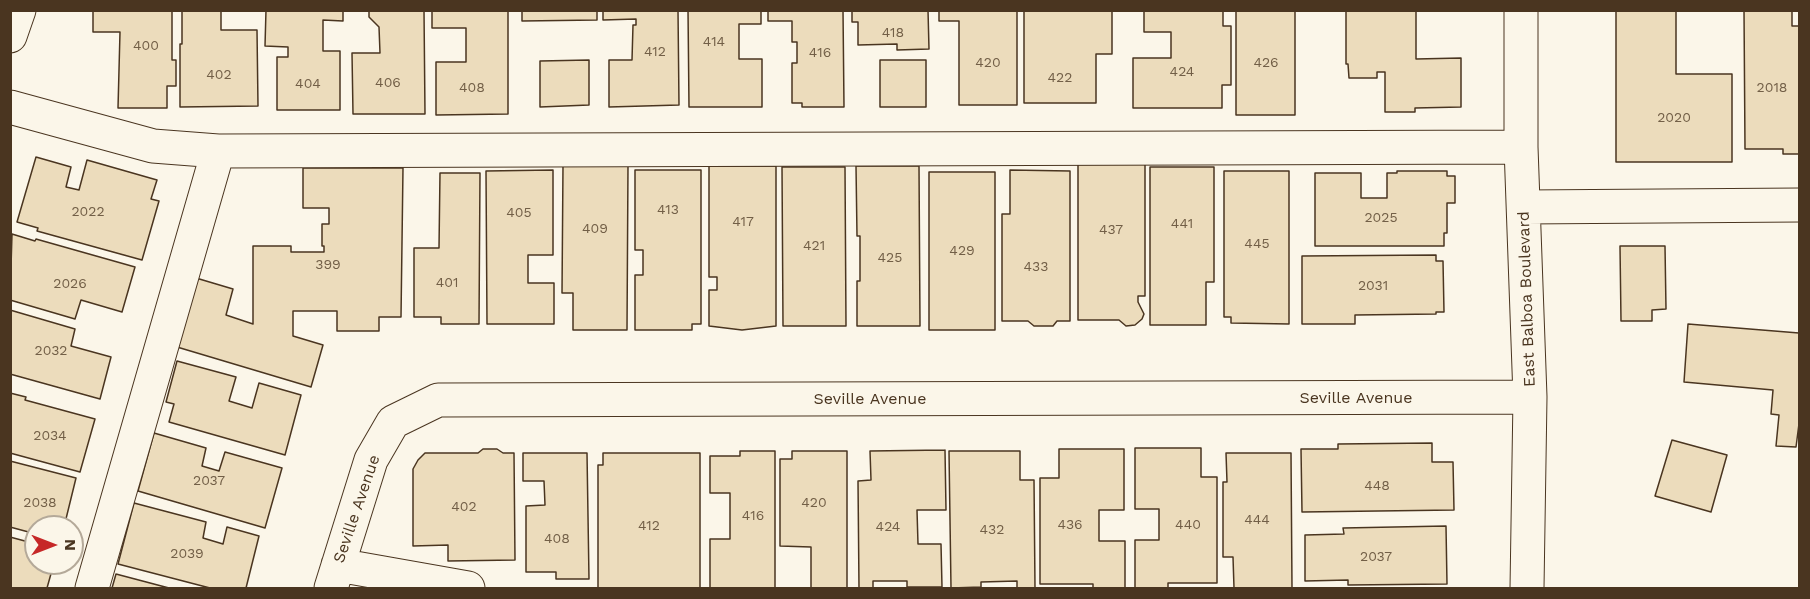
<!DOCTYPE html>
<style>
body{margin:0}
#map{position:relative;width:1810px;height:599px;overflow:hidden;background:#fbf6e9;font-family:"Work Sans",sans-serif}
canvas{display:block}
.frame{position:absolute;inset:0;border:12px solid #4a3520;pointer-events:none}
.north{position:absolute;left:24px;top:515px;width:60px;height:60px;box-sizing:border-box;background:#fbf6e9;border:2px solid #b4a999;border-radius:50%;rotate:90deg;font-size:16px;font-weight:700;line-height:24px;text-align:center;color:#4a3520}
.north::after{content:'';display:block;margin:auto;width:21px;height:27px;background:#c62828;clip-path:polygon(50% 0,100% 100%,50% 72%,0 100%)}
</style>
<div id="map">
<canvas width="1810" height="599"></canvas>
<div class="frame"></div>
<div class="north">N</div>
</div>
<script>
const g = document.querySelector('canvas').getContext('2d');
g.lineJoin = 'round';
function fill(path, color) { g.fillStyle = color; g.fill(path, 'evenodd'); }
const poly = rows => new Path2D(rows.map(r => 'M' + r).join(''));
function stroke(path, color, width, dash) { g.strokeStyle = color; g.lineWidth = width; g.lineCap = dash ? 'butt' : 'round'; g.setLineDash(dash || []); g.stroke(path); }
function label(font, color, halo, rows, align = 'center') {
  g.font = font + ' "Work Sans",sans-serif'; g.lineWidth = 4.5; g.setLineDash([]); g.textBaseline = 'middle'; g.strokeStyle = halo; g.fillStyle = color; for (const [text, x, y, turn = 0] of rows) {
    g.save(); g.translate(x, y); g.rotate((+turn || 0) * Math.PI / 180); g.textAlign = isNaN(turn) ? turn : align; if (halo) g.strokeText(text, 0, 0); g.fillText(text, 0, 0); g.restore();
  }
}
const building = poly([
 [93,10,172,10,172,60,176,60,176,86,167,86,167,108,118,108,120,32,93,32,93,10],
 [182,10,221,10,221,30,257,30,258,106,180,107,180,44,182,44,182,10],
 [266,10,343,10,343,21,323,20,323,51,340,51,340,110,277,110,277,57,288,57,288,47,265,46,266,10],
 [369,10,424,10,425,114,353,114,352,53,380,53,379,27,369,17,369,10],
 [432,10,508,10,508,114,436,115,436,62,466,62,466,28,432,28,432,10],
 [522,10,597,10,597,20,522,21,522,10],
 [603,10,678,10,679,105,609,107,609,60,632,60,633,25,636,25,636,19,603,20,603,10],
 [688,10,761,10,761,24,739,24,739,59,762,59,762,107,689,107,688,10],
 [768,10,843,10,844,107,802,107,802,103,792,103,792,63,797,63,797,42,792,42,792,21,768,21,768,10],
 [852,10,928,10,929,49,897,50,897,44,858,45,858,22,852,22,852,10],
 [939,10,1017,10,1017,105,959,105,959,21,939,21,939,10],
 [1024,10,1112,10,1112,54,1096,54,1096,103,1024,103,1024,10],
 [1144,10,1223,10,1223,26,1231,26,1231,85,1222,85,1222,108,1133,108,1133,58,1171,58,1171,32,1144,32,1144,10],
 [1236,10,1295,10,1295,115,1236,115,1236,10],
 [1346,10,1416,10,1416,59,1461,58,1461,107,1415,108,1415,112,1385,112,1385,72,1377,72,1377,78,1349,78,1348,64,1346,64,1346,10],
 [1616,10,1676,10,1676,74,1732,74,1732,162,1616,162,1616,10],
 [1744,10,1792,10,1792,26,1800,26,1800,154,1783,154,1783,149,1745,149,1744,10],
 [589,60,589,105,540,107,540,61,589,60],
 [880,60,926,60,926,107,880,107,880,60],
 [36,157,71,167,66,187,79,190,87,160,157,180,151,199,159,201,142,260,37,231,38,228,17,222,36,157],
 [1078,164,1145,164,1145,296,1138,296,1138,302,1144,314,1142,319,1135,325,1126,326,1119,320,1078,320,1078,164],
 [563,165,628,165,627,330,573,330,573,293,562,293,563,165],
 [709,166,776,166,776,326,742,330,709,326,709,290,717,290,717,277,709,277,709,166],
 [856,166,919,166,920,326,857,326,857,281,860,281,860,236,857,236,856,166],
 [782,167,845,167,846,326,783,326,782,167],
 [1150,167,1214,167,1214,282,1206,282,1206,325,1150,325,1150,167],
 [303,168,403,168,401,317,379,317,379,331,337,331,337,311,293,311,293,336,323,345,311,387,177,347,196,278,233,289,226,315,253,324,253,246,291,246,291,252,324,252,324,246,322,246,322,224,329,224,329,208,303,208,303,168],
 [553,170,553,255,528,255,528,283,554,283,554,324,487,324,486,171,553,170],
 [635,170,701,170,701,324,692,324,692,330,635,330,635,275,643,275,643,250,635,250,635,170],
 [1010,170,1070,171,1070,321,1057,321,1053,326,1034,326,1028,321,1002,321,1002,214,1010,214,1010,170],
 [1224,171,1289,171,1289,324,1231,323,1231,317,1224,317,1224,171],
 [1397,171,1447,171,1447,176,1455,176,1455,203,1447,203,1447,233,1444,233,1444,246,1315,246,1315,173,1361,173,1361,198,1387,198,1387,173,1397,173,1397,171],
 [929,172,995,172,995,330,929,330,929,172],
 [440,173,480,173,479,324,441,324,441,317,414,317,414,248,439,248,440,173],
 [12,234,35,241,36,239,135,267,122,312,81,300,75,319,10,300,12,234],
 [1620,246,1665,246,1666,309,1652,310,1652,321,1621,321,1620,246],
 [1436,255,1436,261,1443,261,1444,312,1436,312,1436,314,1355,315,1355,324,1302,324,1302,256,1436,255],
 [10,310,75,329,71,346,111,357,100,399,10,374,10,310],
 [1688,324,1799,333,1800,416,1796,447,1776,446,1779,415,1771,414,1773,390,1684,382,1688,324],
 [177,361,236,377,229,401,252,408,259,383,301,395,285,455,169,422,174,404,166,402,177,361],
 [10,393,26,397,25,400,95,419,80,472,10,453,10,393],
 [154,433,206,448,202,466,219,471,225,452,282,468,265,528,138,491,154,433],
 [1672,440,1727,455,1711,512,1655,496,1672,440],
 [1432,443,1432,462,1453,462,1454,510,1302,512,1301,449,1338,449,1338,444,1432,443],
 [1135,448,1201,448,1201,477,1217,477,1217,583,1168,583,1168,588,1135,588,1135,540,1159,540,1159,509,1135,509,1135,448],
 [483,449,497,449,503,453,514,453,515,560,448,561,448,545,413,546,413,469,418,460,425,453,478,453,483,449],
 [1059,449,1124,449,1124,510,1099,510,1099,541,1125,541,1125,588,1093,588,1093,584,1040,584,1040,478,1059,478,1059,449],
 [945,450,946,510,917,510,918,544,941,544,942,587,907,587,907,581,873,581,873,588,859,588,858,481,871,480,870,451,945,450],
 [740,451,775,451,775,588,710,588,710,539,730,539,730,493,710,493,710,456,740,456,740,451],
 [792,451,847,451,847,588,811,588,811,547,780,546,780,459,792,459,792,451],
 [949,451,1020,451,1020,480,1034,480,1035,588,1017,588,1017,581,981,582,981,587,951,588,949,451],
 [523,453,587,453,589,579,556,579,556,572,526,572,526,506,545,505,544,481,523,481,523,453],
 [603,453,700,453,700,588,598,588,598,465,603,465,603,453],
 [1226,453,1291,453,1292,588,1234,588,1233,557,1223,557,1223,482,1227,482,1226,453],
 [10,461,76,478,64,527,36,527,36,534,10,527,10,461],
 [134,503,206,522,203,538,223,544,227,527,259,536,246,588,210,588,118,564,134,503],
 [1446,526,1447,584,1348,585,1348,580,1305,581,1305,535,1344,534,1343,528,1446,526],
 [10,537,36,544,36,563,54,563,47,588,10,588,10,537],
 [116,574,169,588,112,588,116,574]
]);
fill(building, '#ecdcbc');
stroke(building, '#4a3520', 1.5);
const minor = poly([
 [1521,10,1521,147,1530,397,1527,588],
 [10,36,19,10],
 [10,107,153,146,218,151,1521,147],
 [1524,207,1800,205],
 [338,565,468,588],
 [92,588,218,151],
 [331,588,371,460,393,422,438,400,1530,397]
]);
stroke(minor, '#4a3520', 35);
stroke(minor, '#fbf6e9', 33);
label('14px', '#725f47', null, [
 ["418",893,33],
 ["414",714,42],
 ["400",146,46],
 ["412",655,52],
 ["416",820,53],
 ["420",988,63],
 ["426",1266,63],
 ["424",1182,72],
 ["402",219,75],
 ["422",1060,78],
 ["406",388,83],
 ["404",308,84],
 ["408",472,88],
 ["2018",1772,88],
 ["2020",1674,118],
 ["413",668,210],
 ["2022",88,212],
 ["405",519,213],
 ["2025",1381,218],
 ["417",743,222],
 ["441",1182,224],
 ["409",595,229],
 ["437",1111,230],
 ["445",1257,244],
 ["421",814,246],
 ["429",962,251],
 ["425",890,258],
 ["399",328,265],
 ["433",1036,267],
 ["401",447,283],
 ["2026",70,284],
 ["2031",1373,286],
 ["2032",51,351],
 ["2034",50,436],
 ["2037",209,481],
 ["448",1377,486],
 ["2038",40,503],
 ["420",814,503],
 ["402",464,507],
 ["416",753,516],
 ["444",1257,520],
 ["436",1070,525],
 ["440",1188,525],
 ["412",649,526],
 ["424",888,527],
 ["432",992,530],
 ["408",557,539],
 ["2039",187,554],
 ["2037",1376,557]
]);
label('16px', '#4a3520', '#fbf6e9', [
 ["East Balboa Boulevard",1527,299,-92],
 ["Seville Avenue",1356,398],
 ["Seville Avenue",870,399],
 ["Seville Avenue",357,509,-71]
]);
</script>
